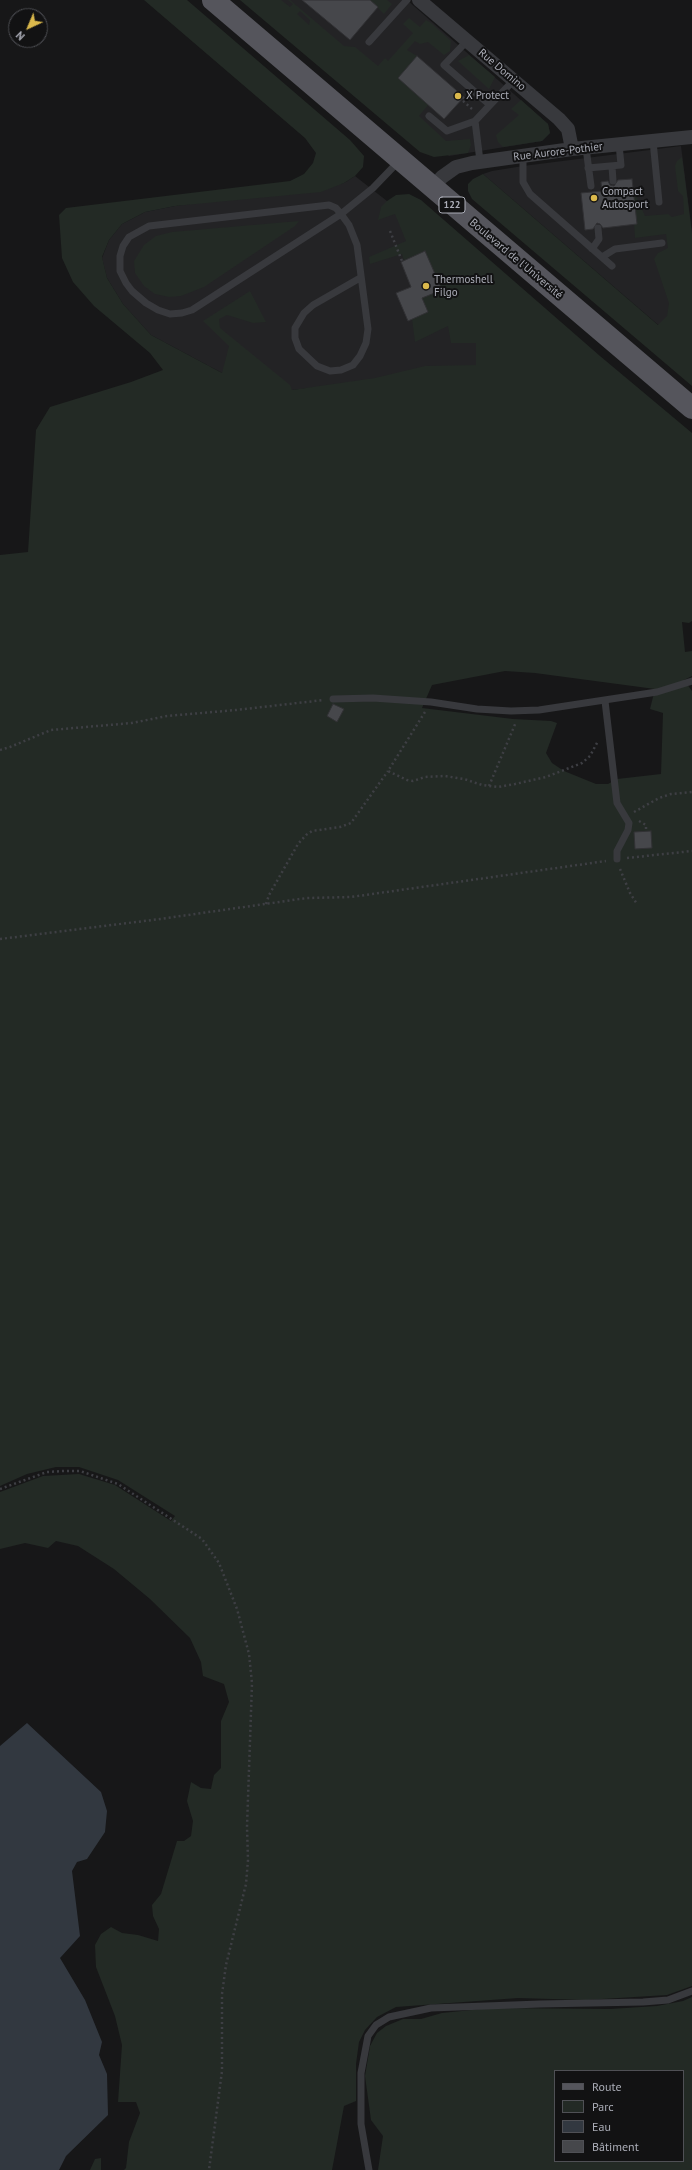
<!DOCTYPE html>
<meta charset="utf-8">
<style>
body{margin:0}
#map{position:relative;width:692px;height:2170px;overflow:hidden;background:#171718;font-family:"PT Sans",sans-serif}
canvas{display:block}
.legend{position:absolute;left:554px;top:2070px;width:130px;height:92px;box-sizing:border-box;background:#121213;border:1px solid #4f5055;margin:0;padding:5px 7px;list-style:none;font-size:12px;color:#abadb7}
.legend li{display:flex;align-items:center;gap:8px;height:20px}
.legend b{width:20px;border:1px solid #4f5055}
.north{position:absolute;left:8px;top:8px;width:40px;height:40px;box-sizing:border-box;background:#121213;border:1px solid #4f5055;border-radius:50%;rotate:224deg;font-size:11px;font-weight:700;line-height:16px;text-align:center;color:#abadb7}
.north::after{content:'';display:block;margin:auto;width:14px;height:18px;background:#dbb94c;clip-path:polygon(50% 0,100% 100%,50% 72%,0 100%)}
</style>
<div id="map">
<canvas width="692" height="2170"></canvas>
<ul class="legend">
<li><b style="height:5px;background:#55555c"></b>Route</li>
<li><b style="height:11px;background:#232a25"></b>Parc</li>
<li><b style="height:11px;background:#323840"></b>Eau</li>
<li><b style="height:11px;background:#46474b"></b>Bâtiment</li>
</ul>
<div class="north">N</div>
</div>
<script>
const g = document.querySelector('canvas').getContext('2d');
g.lineJoin = 'round';
function fill(path, color) { g.fillStyle = color; g.fill(path, 'evenodd'); }
const poly = rows => new Path2D(rows.map(r => 'M' + r).join(''));
function stroke(path, color, width, dash) { g.strokeStyle = color; g.lineWidth = width; g.lineCap = dash ? 'butt' : 'round'; g.setLineDash(dash || []); g.stroke(path); }
function label(font, color, halo, rows, align = 'center') {
  g.font = font + ' "PT Sans",sans-serif'; g.lineWidth = 4; g.setLineDash([]); g.textBaseline = 'middle'; g.strokeStyle = halo; g.fillStyle = color; for (const [text, x, y, turn = 0] of rows) {
    g.save(); g.translate(x, y); g.rotate((+turn || 0) * Math.PI / 180); g.textAlign = isNaN(turn) ? turn : align; if (halo) g.strokeText(text, 0, 0); g.fillText(text, 0, 0); g.restore();
  }
}
fill(poly([
 [264,0,407,0,548,124,550,133,542,141,449,156],
 [681,146,692,232,692,354,483,174,492,171,523,166],
 [355,176,387,201,570,360,292,390,222,373,151,335,123,304,107,278,102,258,109,240,122,224,145,212,175,206,344,183]
]), '#232325');
fill(poly([
 [144,0,187,0,350,140,364,156,363,167,355,176,344,183,321,192,175,206,145,212,122,224,109,240,102,257,107,278,123,304,151,335,222,373,229,346,203,321,250,291,266,322,253,323,227,315,219,319,220,328,290,385,292,390,375,378,425,366,476,365,476,343,451,343,448,326,415,342,412,319,428,312,422,298,442,290,425,251,404,260,402,254,370,264,369,257,406,241,395,214,378,220,381,207,387,201,396,195,409,194,421,200,600,356,692,433,692,621,689,623,682,622,685,652,692,651,692,676,684,680,692,691,692,1986,667,1995,586,2000,518,1998,396,2007,377,2017,365,2030,359,2042,356,2064,356,2101,344,2106,332,2170,124,2170,126,2168,129,2142,140,2113,136,2102,118,2102,122,2045,115,2016,96,1967,95,1945,101,1934,111,1927,122,1933,138,1935,158,1941,159,1929,153,1916,152,1905,161,1894,177,1841,184,1841,191,1836,193,1821,187,1801,191,1782,201,1788,211,1789,214,1775,221,1768,221,1721,229,1702,224,1684,203,1676,201,1662,190,1638,150,1599,114,1569,78,1546,56,1541,48,1548,25,1543,0,1549,0,1492,43,1476,79,1474,115,1485,171,1521,175,1516,118,1480,79,1467,56,1467,27,1474,0,1486,0,555,28,552,36,430,50,407,131,382,163,370,150,353,94,306,73,282,62,258,59,215,66,208,290,181,304,174,313,163,316,153,305,138],
 [505,671,535,673,655,689,650,709,663,713,661,774,617,779,608,784,596,784,564,771,552,763,546,753,557,723,551,721,513,719,422,708,432,685],
 [240,0,281,0,290,7,293,4,288,0,290,0,344,46,355,47,378,66,385,58,388,61,413,33,403,24,409,18,420,27,426,20,431,23,451,41,450,51,444,55,428,42,420,44,415,41,407,50,417,56,398,78,428,105,419,116,446,141,470,139,471,145,468,153,434,157,420,152],
 [300,11,310,20,309,25,297,14],
 [370,0,387,0,392,4,384,14],
 [469,55,495,77,489,89,458,61],
 [521,100,548,124,550,133,542,141,503,147,498,142,496,135,519,115,511,109],
 [682,157,692,234,692,386,472,199,468,191,468,184,473,179,483,174,658,325,667,316,669,303,654,259,658,253,668,248,666,234,635,238,634,224,637,224,633,189,645,216,668,214,672,217,684,214,683,196,678,191,675,166,677,161],
 [299,221,295,226,204,287,181,296,169,297,155,294,144,286,135,273,134,261,144,245,156,236,172,232],
 [692,1997,692,2170,378,2170,383,2136,371,2120,365,2076,370,2046,377,2033,386,2026,403,2019,421,2019,442,2013,491,2008,610,2009,657,2006,683,2001],
 [555,2071,683,2071,683,2161,555,2161],
 [101,2158,101,2170,90,2170,95,2159]
]), '#232a25');
fill(poly([
 [27,1723,101,1792,107,1811,105,1832,87,1859,77,1862,72,1871,80,1936,60,1958,85,2000,102,2042,99,2055,107,2074,108,2115,66,2156,59,2170,0,2170,0,1746]
]), '#323840');
const building = poly([
 [302,0,370,0,378,7,350,40,302,0],
 [417,56,464,97,444,119,398,78,417,56],
 [632,179,637,224,603,228,600,224,597,223,593,229,585,230,581,193,602,191,601,182,608,181,610,185,614,186,618,180,632,179],
 [425,251,442,290,422,298,428,312,408,321,396,293,411,287,401,262,425,251],
 [333,704,344,709,337,722,327,716,333,704],
 [651,831,652,848,635,849,634,832,651,831]
]);
fill(building, '#46474b');
stroke(building, '#313134', 1);
stroke(poly([
 [464,97,462,100,472,109],
 [390,231,402,261],
 [425,712,388,771,407,780,413,781,425,777,445,776,464,779,482,785,498,787,515,784,546,777,582,763,590,756,598,741],
 [0,750,10,747,51,730,132,723,167,716,236,710,324,700],
 [489,786,516,722],
 [634,812,659,798,671,794,692,792],
 [639,821,646,825,646,831],
 [627,858,692,851],
 [620,869,630,893,637,904],
 [266,904,269,895,298,844,306,835,312,831,340,827,351,823,388,771],
 [0,939,160,919,307,898,351,897,606,861],
 [0,1489,47,1472,64,1471,80,1471,118,1484,202,1539,219,1563,237,1609,249,1654,252,1683,247,1827,248,1860,246,1884,226,1965,222,1994,222,2071,209,2170]
]), '#3e3f44', 2.5, [2, 3]);
stroke(poly([
 [467,41,444,65,490,105,514,80],
 [369,42,407,0],
 [429,116,447,131,475,121],
 [653,141,659,202],
 [586,148,591,186],
 [523,156,523,182,530,194,612,266],
 [480,161,475,121,490,105],
 [612,166,613,181],
 [588,168,621,165,619,144],
 [592,249,599,239,598,228],
 [602,257,615,249,662,243],
 [360,278,313,305,304,313,295,328,295,338,299,349,317,366,330,371,341,370,353,365,360,356,366,343,368,329,357,245,349,225,341,214,336,208,329,205,149,226,129,237,123,246,120,256,120,271,126,283,132,291,146,303,158,310,170,314,182,313,192,310,341,214,373,188,399,161],
 [333,699,373,698,431,702,477,709,511,711,539,710,657,692,692,681],
 [605,701,617,803,629,823,628,830,617,851,617,859],
 [369,2170,361,2124,361,2073,368,2036,376,2025,389,2017,431,2008,540,2004,643,2002,668,2000,692,1991]
]), '#38393d', 7);
stroke(poly([
 [419,0,559,119,568,129,572,149],
 [432,188,442,177,456,167,472,163,572,149,692,137]
]), '#38393d', 14);
stroke(poly([
 [213,0,692,408]
]), '#55555c', 22);
for (const [x, y, r, color] of [
 [458,96,4,"#dbb94c"],
 [594,198,4,"#dbb94c"],
 [426,286,4,"#dbb94c"]
]) { const dot = new Path2D(); dot.arc(x, y, r, 0, 2 * Math.PI); g.fillStyle = color; g.fill(dot); stroke(dot, '#121213', 1.5); }
for (const [x, y, w] of [
 [452,205,26]
]) { const box = new Path2D(); box.roundRect(x - w / 2, y - 8, w, 16, 3); g.fillStyle = '#121213'; g.fill(box); stroke(box, '#abadb7', 1); }
label('bold 10px', '#abadb7', null, [
 ["122",452,205]
]);
label('11px', '#abadb7', '#121213', [
 ["Rue Domino",502,70,40],
 ["Rue Aurore-Pothier",558,152,-7],
 ["Boulevard de l'Université",516,259,40]
]);
label('11px', '#abadb7', '#121213', [
 ["X Protect",466,96],
 ["Compact",602,192],
 ["Autosport",602,205],
 ["Thermoshell",434,280],
 ["Filgo",434,293]
], 'left');
</script>
